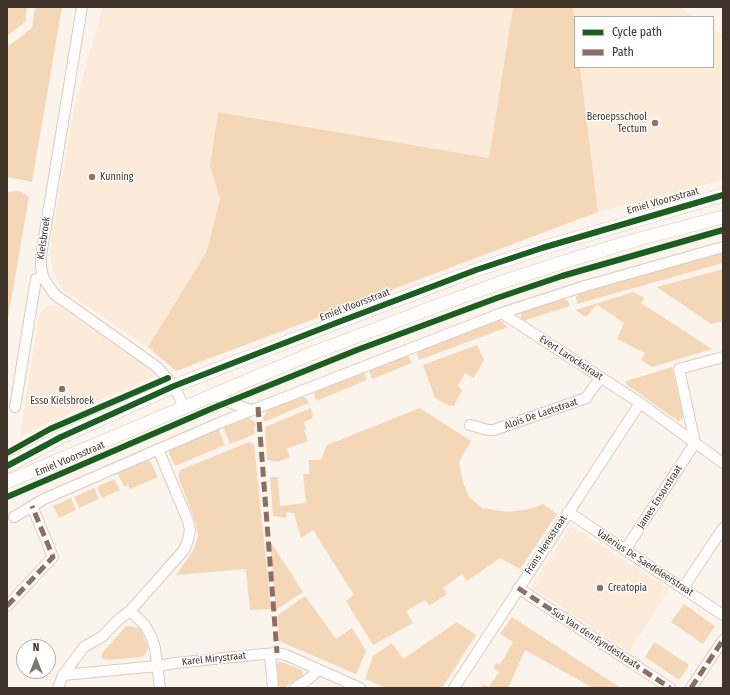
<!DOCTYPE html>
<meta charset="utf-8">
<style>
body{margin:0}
#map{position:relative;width:730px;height:695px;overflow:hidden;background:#faf4ed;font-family:"Fira Sans Condensed",sans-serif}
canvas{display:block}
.frame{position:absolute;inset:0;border:8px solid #3f3429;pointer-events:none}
.legend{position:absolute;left:574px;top:16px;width:140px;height:52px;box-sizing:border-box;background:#fff;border:1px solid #b2aea9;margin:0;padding:5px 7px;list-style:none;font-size:12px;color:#3f3429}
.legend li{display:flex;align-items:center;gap:8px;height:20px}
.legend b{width:20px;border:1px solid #b2aea9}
.north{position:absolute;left:16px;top:639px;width:40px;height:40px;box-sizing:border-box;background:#fff;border:1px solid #b2aea9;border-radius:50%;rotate:0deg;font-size:11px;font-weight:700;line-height:16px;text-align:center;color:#3f3429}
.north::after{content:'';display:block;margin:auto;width:14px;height:18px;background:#80776e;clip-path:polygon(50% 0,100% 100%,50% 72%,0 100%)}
</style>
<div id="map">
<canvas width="730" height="695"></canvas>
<div class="frame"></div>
<ul class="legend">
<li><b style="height:5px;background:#1b5e20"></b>Cycle path</li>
<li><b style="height:5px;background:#8d6e63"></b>Path</li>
</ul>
<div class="north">N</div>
</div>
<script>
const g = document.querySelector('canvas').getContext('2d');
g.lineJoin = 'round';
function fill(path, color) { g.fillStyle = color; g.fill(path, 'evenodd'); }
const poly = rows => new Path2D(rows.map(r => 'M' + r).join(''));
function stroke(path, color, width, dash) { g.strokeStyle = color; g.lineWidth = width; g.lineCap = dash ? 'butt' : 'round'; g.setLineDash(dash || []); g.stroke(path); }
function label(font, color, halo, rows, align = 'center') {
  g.font = font + ' "Fira Sans Condensed",sans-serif'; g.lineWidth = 3; g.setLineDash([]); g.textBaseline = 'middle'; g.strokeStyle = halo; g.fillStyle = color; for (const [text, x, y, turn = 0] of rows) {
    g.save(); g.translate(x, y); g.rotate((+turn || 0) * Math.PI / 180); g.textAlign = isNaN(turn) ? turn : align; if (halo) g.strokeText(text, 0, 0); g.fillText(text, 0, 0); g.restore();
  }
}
fill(poly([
 [103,7,513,7,489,158,218,112,210,166,220,199,207,251,148,347,63,290,52,268,50,249,74,108],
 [573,7,680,7,695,17,575,17,575,27],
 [713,29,723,35,723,180,598,212,580,67,713,67],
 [50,305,58,306,152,370,157,367,163,372,47,423,20,438,38,317,42,310],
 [571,526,669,589,629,652,531,587]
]), '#fcebd9');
fill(poly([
 [7,7,27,7,25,22,7,36],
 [35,7,62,7,32,182,7,177,7,47,32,28],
 [513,7,573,7,575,27,575,67,580,67,598,212,176,371,148,347,207,251,220,199,210,166,218,112,489,158],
 [20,191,29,197,7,324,7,192],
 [723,251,723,263,577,304,576,297,580,293],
 [723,269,723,321,711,324,657,287],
 [634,292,644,298,641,303,712,349,652,367,641,360,645,353,617,339,624,323,597,305,586,317,575,310],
 [559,299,564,299,568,301,570,306,523,321,521,318,521,314,525,310],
 [496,320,500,320,508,327,419,360,417,354,419,350],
 [477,345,484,360,474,378,465,373,458,386,462,390,454,406,447,405,435,398,423,365],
 [405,354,408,355,412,363,372,379,368,368],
 [672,367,683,417,680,421,678,421,626,384,626,381],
 [363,370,367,380,316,401,314,394,318,388],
 [302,396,306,398,309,403,264,422,263,418,268,409],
 [311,408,313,414,312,418,304,422,306,429,304,430,308,441,286,449,290,457,278,462,267,460,265,427],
 [420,408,471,441,459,462,463,482,469,497,482,508,508,512,530,509,543,504,557,514,520,569,500,558,467,581,462,574,443,588,447,594,429,606,425,600,406,611,413,623,373,645,346,601,354,595,313,530,301,538,294,513,287,512,286,518,273,516,270,477,278,477,280,506,306,503,303,474,309,474,309,460,321,460,327,445],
 [244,418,249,418,255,422,256,426,254,426,255,434,230,444,223,426],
 [218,428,225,445,175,466,169,453,171,449],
 [249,442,254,444,271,609,250,610,246,569,176,575,193,551,198,536,196,524,178,477,180,470],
 [144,461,149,461,151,463,158,477,130,489,128,485,124,487,117,472],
 [114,479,120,490,102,498,97,487],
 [94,488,99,499,79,508,74,497],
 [71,498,76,510,59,518,53,506],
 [270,541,303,592,276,610],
 [305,596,336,639,352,628,366,651,356,674,279,641,277,616],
 [684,604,715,626,703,644,671,622],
 [512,617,621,688,593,688,525,650,508,688,481,688,483,684,489,687,499,672,493,668,497,663,500,665,513,642,500,634],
 [457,622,476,635,442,688,386,688,365,679,373,656,392,643,403,659],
 [126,626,130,626,140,628,148,647,147,652,142,657,109,660,103,659,101,656,103,652],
 [654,642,689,665,679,680,645,657],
 [279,661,302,670,303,673,303,676,285,687,280,687,278,684,277,665]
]), '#f4d7b7');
const minor = poly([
 [82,7,41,256,41,267,43,277,54,294,157,367,174,386,184,407],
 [502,313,640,403,723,463],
 [214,395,229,402,251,410],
 [15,407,36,279,43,277],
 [470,425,488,430,494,430,586,398,601,377],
 [568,512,723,615],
 [14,517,44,499,219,423,502,313,585,286,723,247],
 [625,550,695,443,679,369,723,357],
 [518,588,670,688],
 [683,588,723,528],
 [7,606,53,557,32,506],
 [130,611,144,624,151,636,155,648,160,688],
 [270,654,273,688],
 [63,675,158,666,175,663,253,655,277,653,286,655,360,688],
 [58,688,63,675,84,647,103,636,117,621,130,611,184,550,188,540,190,530,188,521,158,449],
 [295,688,307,680,319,670],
 [454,688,640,403],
 [691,688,723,640]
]);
const tertiary = poly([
 [7,466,61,437,174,386,336,323,476,270,542,248,723,195],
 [7,482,313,353,434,307,502,282,570,260,639,239,723,217]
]);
stroke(minor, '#d5cdc5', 12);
stroke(tertiary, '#d5cdc5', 14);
stroke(minor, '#fefdfc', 10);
stroke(tertiary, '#fefdfc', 13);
stroke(poly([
 [258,407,277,653],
 [518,588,670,688],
 [7,606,53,557,32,506],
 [691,688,723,640]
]), '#8d6e63', 5, [10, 5]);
stroke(poly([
 [7,453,50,429,168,378],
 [7,466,61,437,174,386,336,323,476,270,542,248,723,195],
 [7,497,213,408,357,350,497,298,562,276,723,230]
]), '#1b5e20', 6);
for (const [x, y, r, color] of [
 [655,123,4,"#80776e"],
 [92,177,4,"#80776e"],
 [62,389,4,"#80776e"],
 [600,588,4,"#80776e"]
]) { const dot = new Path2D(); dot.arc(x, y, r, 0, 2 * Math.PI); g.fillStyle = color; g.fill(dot); stroke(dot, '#fff', 1.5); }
label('10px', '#3f3429', '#fff', [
 ["Beroepsschool",647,117,"right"],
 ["Tectum",647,129,"right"],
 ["Kunning",100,177],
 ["Esso Kielsbroek",62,401,"center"],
 ["Creatopia",608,588]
], 'left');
label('10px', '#3f3429', '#fff', [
 ["Emiel Vloorsstraat",663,201,-16],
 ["Kielsbroek",44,238,-82],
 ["Emiel Vloorsstraat",355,305,-21],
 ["Evert Larockstraat",571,358,33],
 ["Aloïs De Laetstraat",541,414,-19],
 ["Emiel Vloorsstraat",70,459,-23],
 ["James Ensorstraat",660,497,-57],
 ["Frans Hensstraat",546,545,-57],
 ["Valerius De Saedeleerstraat",645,563,33],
 ["Sus Van den Eyndestraat",594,638,33],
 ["Karel Mirystraat",214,659,-6]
]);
</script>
